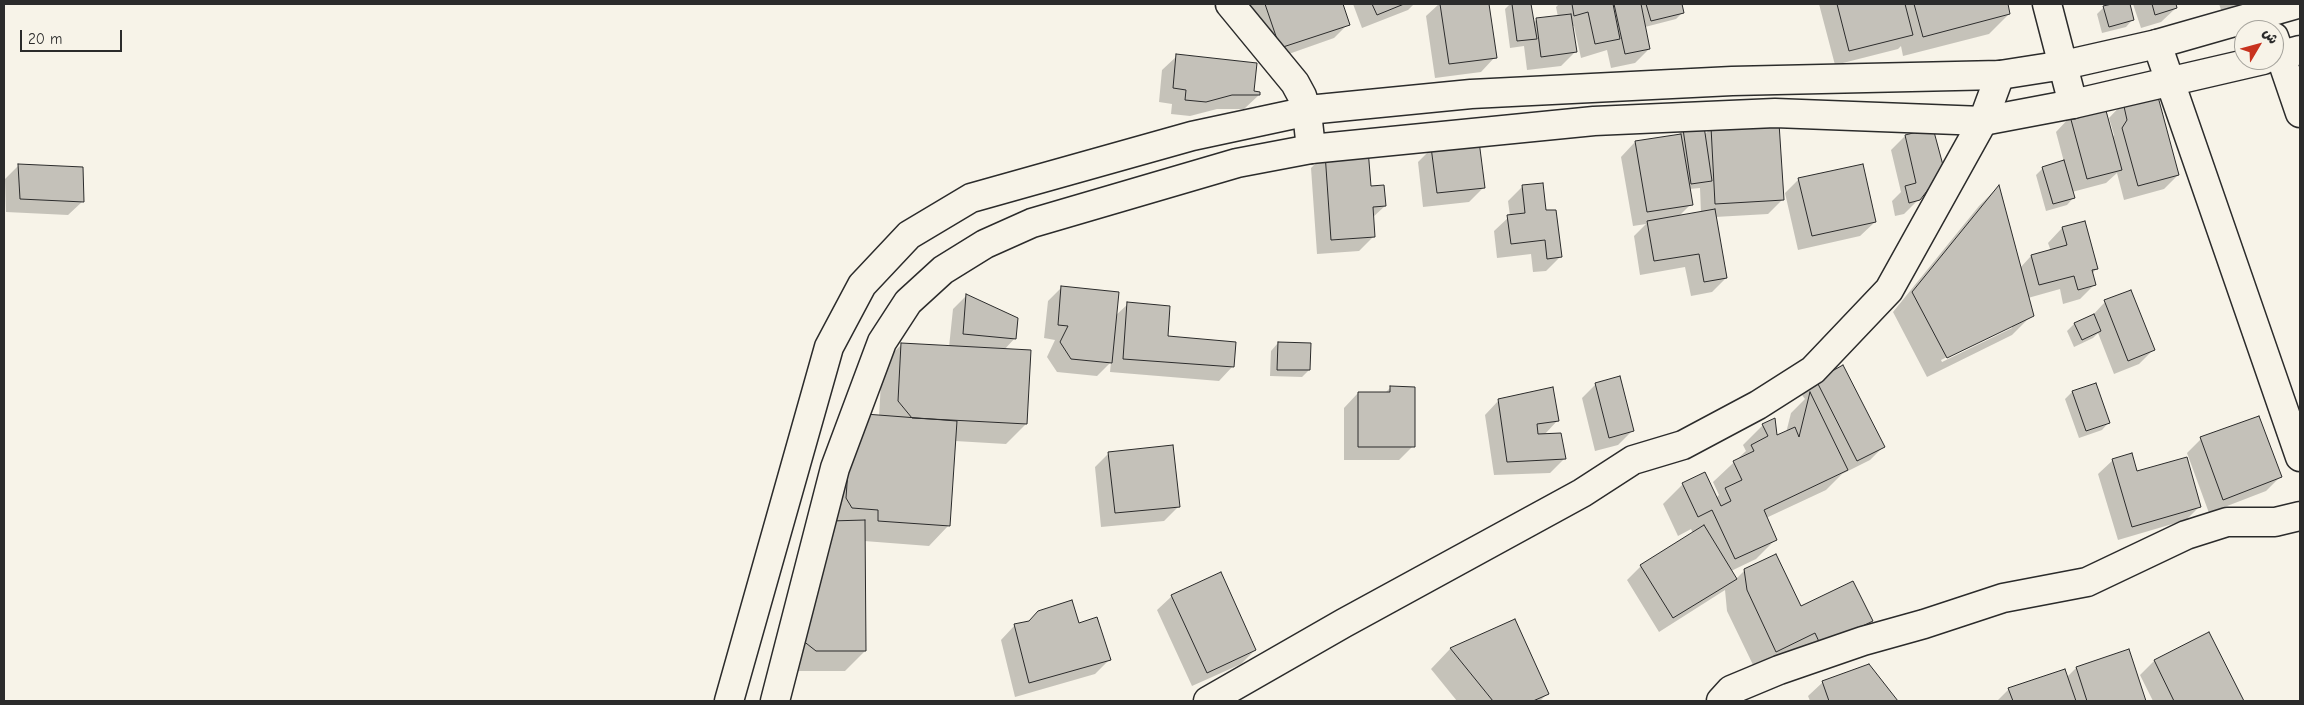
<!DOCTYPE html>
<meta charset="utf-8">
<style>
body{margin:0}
#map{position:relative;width:2304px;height:705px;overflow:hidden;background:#f7f3e8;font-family:"Comic Neue","Playpen Sans Arabic",sans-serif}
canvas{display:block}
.frame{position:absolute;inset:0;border:5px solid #2b2b2b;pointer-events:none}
.north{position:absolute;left:2234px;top:20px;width:50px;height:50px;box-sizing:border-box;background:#f7f3e8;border:1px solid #a5a39c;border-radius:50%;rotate:53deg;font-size:14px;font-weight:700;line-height:20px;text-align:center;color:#2b2b2b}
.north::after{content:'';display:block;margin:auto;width:18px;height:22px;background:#c8321e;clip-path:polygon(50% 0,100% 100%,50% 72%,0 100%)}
.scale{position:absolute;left:20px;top:30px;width:102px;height:22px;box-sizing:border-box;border:2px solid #2b2b2b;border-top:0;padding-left:6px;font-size:15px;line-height:18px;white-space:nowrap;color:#2b2b2b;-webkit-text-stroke:4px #f7f3e8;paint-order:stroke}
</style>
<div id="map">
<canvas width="2304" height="705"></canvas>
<div class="frame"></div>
<div class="north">ش</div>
<div class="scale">20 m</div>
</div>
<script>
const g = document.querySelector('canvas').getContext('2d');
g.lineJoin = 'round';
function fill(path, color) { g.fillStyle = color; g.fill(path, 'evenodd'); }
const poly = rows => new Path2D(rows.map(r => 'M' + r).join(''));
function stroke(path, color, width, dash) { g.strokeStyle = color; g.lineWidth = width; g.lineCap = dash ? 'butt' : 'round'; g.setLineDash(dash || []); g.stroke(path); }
fill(poly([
 [1246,4,1341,4,1348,24,1334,38,1266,62],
 [1353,4,1414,4,1408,10,1362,28],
 [1439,4,1487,4,1495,57,1481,72,1435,78,1426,16],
 [1510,4,1530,4,1533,23,1536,20,1558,17,1556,7,1559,4,1681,4,1683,12,1676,19,1645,27,1649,49,1635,63,1611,68,1607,50,1581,58,1574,26,1572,26,1575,52,1561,66,1527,70,1524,46,1510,48,1505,9],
 [1819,4,2006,4,2009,14,1989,34,1903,56,1901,46,1898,49,1835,65],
 [2117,4,2129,4,2133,19,2126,27,2102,33,2097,14,2104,7],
 [2133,4,2174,4,2176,8,2161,22,2141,28],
 [2219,4,2270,4,2224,18],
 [1177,56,1253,92,1259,95,1244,109,1217,109,1190,116,1171,114,1172,104,1159,102,1162,70],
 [2123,103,2178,175,2164,189,2124,200,2117,173,2106,183,2072,192,2074,197,2067,205,2046,211,2036,175,2043,168,2064,162,2056,132,2070,117,2112,138,2114,135,2109,118],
 [1711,128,1782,200,1768,214,1715,217,1726,278,1712,292,1691,296,1685,267,1640,275,1634,236,1646,224,1633,226,1621,157,1635,142,1678,135,1683,130,1704,135],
 [1700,188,1701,213,1679,216,1691,204,1689,189],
 [1933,130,1919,199,1904,214,1895,216,1892,201,1901,192,1891,150,1905,136],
 [1432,148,1484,187,1469,202,1423,207,1418,162],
 [1325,154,1370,187,1385,206,1372,218,1373,237,1359,251,1317,254,1311,168],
 [19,165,83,201,68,215,6,212,5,179],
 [1799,179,1875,222,1860,236,1798,250,1785,193],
 [1522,187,1545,212,1560,257,1546,271,1533,272,1531,254,1497,258,1494,231,1510,216,1508,201],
 [1998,187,2020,268,2031,256,2051,251,2048,243,2062,228,2084,222,2097,268,2092,274,2094,285,2080,299,2063,304,2060,289,2028,298,2032,315,2012,335,1927,377,1893,312,1979,206],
 [2012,325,2012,328,1942,362,1941,360],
 [1062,287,1115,316,1128,304,1166,338,1233,366,1219,381,1110,372,1111,362,1097,376,1057,372,1047,357,1055,340,1044,338,1048,301],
 [967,295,1015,338,1004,350,1026,424,1006,444,955,441,948,526,929,546,864,541,865,651,845,671,796,671,833,434,879,417,882,364,902,344,949,347,953,309],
 [2105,302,2153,350,2139,364,2114,374,2098,333,2093,338,2074,347,2067,331,2074,324,2091,317],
 [1278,343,1309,370,1302,377,1270,376,1271,351],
 [1816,381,1884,446,1870,460,1842,474,1826,490,1766,518,1776,539,1756,559,1731,571,1736,579,1745,570,1800,608,1871,621,1851,641,1756,671,1727,611,1725,590,1659,632,1627,580,1641,566,1693,533,1691,529,1678,536,1663,504,1683,484,1716,498,1719,495,1713,482,1746,451,1743,445,1763,425,1776,437,1786,433,1791,413,1805,399,1802,395],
 [1596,384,1632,431,1618,445,1595,451,1582,398],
 [1390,388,1413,446,1399,460,1344,460,1344,408,1358,393,1385,393],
 [2072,392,2109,422,2102,430,2079,438,2065,399],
 [1499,400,1558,420,1544,435,1564,459,1550,473,1494,475,1485,415],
 [2201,439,2280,477,2266,491,2209,513,2187,453],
 [1109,453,1178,507,1164,521,1101,527,1095,467],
 [2113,460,2200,506,2186,520,2118,540,2098,474],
 [1172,596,1255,650,1241,664,1192,686,1157,610],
 [1514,620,1548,693,1540,701,1457,701,1431,669,1450,649],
 [1015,625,1078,625,1109,660,1095,674,1015,697,1001,640],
 [2209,634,2242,701,2153,701,2140,675,2154,661],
 [2128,650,2145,701,1997,701,2009,689,2066,678,2076,668],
 [1868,665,1897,701,1810,701,1808,696,1823,682]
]), '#0003');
const building = poly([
 [1265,4,1343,4,1350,25,1280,48,1265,4],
 [1372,4,1404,4,1377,15,1372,4],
 [1440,4,1489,4,1497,58,1449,64,1440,4],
 [1512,4,1531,4,1537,39,1517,41,1512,4],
 [1572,4,1613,4,1620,39,1595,44,1588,12,1574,16,1572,4],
 [1614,4,1641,4,1650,49,1625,54,1614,4],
 [1646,4,1682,4,1684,13,1651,21,1646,4],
 [1837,4,1905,4,1913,35,1849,51,1837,4],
 [1914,4,2008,4,2010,14,1923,37,1914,4],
 [2112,4,2130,4,2134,20,2109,27,2103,6,2112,4],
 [2152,4,2176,4,2177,8,2155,15,2152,4],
 [1571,14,1577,52,1541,57,1536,18,1571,14],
 [1176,54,1257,63,1254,91,1260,92,1260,95,1232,95,1206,102,1185,100,1186,90,1173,88,1176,54],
 [2157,93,2179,175,2138,186,2122,128,2127,120,2123,102,2157,93],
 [2105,107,2122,170,2087,179,2070,116,2105,107],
 [1779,123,1784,200,1715,204,1711,127,1779,123],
 [1704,126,1712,181,1691,184,1683,129,1704,126],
 [1933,128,1944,169,1920,200,1909,203,1905,186,1916,183,1905,135,1933,128],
 [1681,134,1693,205,1647,212,1635,141,1681,134],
 [1479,141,1485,188,1437,193,1431,147,1479,141],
 [1368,149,1371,186,1384,185,1386,206,1373,207,1375,237,1331,240,1325,153,1368,149],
 [2064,160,2075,198,2053,204,2042,167,2064,160],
 [18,164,83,167,84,202,20,199,18,164],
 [1863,164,1876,222,1812,236,1798,178,1863,164],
 [1543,183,1546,210,1556,210,1562,257,1547,259,1545,240,1511,244,1507,215,1525,213,1522,185,1543,183],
 [1999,185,2034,316,1947,358,1912,292,1999,185],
 [1715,209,1727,278,1704,282,1699,254,1654,261,1647,221,1715,209],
 [2085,221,2098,269,2092,270,2096,285,2078,290,2074,276,2039,285,2031,255,2067,245,2062,227,2085,221],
 [1061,286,1119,292,1112,363,1071,359,1060,342,1068,326,1058,325,1061,286],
 [2131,290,2155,350,2128,361,2104,300,2131,290],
 [966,294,1018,318,1016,339,963,334,966,294],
 [1127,302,1170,306,1168,336,1236,342,1234,367,1123,359,1127,302],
 [2094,314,2101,331,2082,340,2074,323,2094,314],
 [1278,342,1311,343,1310,370,1277,370,1278,342],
 [901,343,1031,350,1027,424,912,418,898,401,901,343],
 [1843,365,1885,447,1857,461,1816,380,1843,365],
 [1620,376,1634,431,1609,438,1595,383,1620,376],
 [2096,383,2110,423,2086,431,2072,391,2096,383],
 [1390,386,1415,387,1415,447,1358,447,1358,392,1390,392,1390,386],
 [1553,387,1559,421,1537,424,1538,434,1561,433,1566,459,1507,462,1498,399,1553,387],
 [1810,392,1848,470,1764,510,1777,540,1735,559,1712,510,1698,517,1682,483,1705,472,1721,506,1731,501,1725,488,1742,480,1733,461,1754,451,1751,445,1768,436,1762,424,1775,418,1777,435,1795,427,1799,437,1810,392],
 [852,413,957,421,950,526,878,521,878,510,852,508,846,498,852,413],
 [2259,416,2282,477,2223,500,2200,437,2259,416],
 [1173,445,1180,507,1115,513,1108,452,1173,445],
 [2132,453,2137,471,2187,457,2201,507,2132,527,2112,459,2132,453],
 [865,520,866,651,816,651,797,636,830,521,865,520],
 [1704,525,1737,579,1673,618,1640,565,1704,525],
 [1776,554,1801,606,1853,581,1873,621,1821,646,1815,633,1776,652,1747,590,1744,569,1776,554],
 [1221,572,1256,650,1207,673,1171,595,1221,572],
 [1072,600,1079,623,1097,617,1111,660,1029,683,1014,624,1029,621,1038,611,1072,600],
 [1515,619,1549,694,1533,701,1493,701,1450,648,1515,619],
 [2209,632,2244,701,2174,701,2154,660,2209,632],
 [2129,649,2146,701,2087,701,2076,667,2129,649],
 [1869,664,1898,701,1829,701,1822,681,1869,664],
 [2065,669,2076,701,2013,701,2008,688,2065,669]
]);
fill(building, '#c4c1b9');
stroke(building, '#2b2b2b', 1);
const street = poly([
 [1230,4,1295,83,1302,96,1307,112,1311,149],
 [2047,4,2073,104],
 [2274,37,2300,113],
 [2157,44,2300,457],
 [1208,701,1344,623,1582,493,1633,460,1683,445,1758,405,1813,370,1889,290,1983,121,2000,75],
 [1721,701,1731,690,1779,670,1863,641,1924,624,2003,598,2087,582,2186,535,2227,522,2275,522,2300,516]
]);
const secondary = poly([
 [2274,57,2300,50],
 [729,701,829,347,862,285,909,235,971,198,1192,136,1318,109,1471,94,1732,81,2000,75,2064,65,2157,44,2297,4],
 [775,701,835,468,882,342,908,302,943,270,985,244,1032,223,1237,163,1311,149,1594,121,1775,113,1983,121,2073,104,2263,60]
]);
stroke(street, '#2b2b2b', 31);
stroke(secondary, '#2b2b2b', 31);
stroke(street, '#f7f3e8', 28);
stroke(secondary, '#f7f3e8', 28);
</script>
